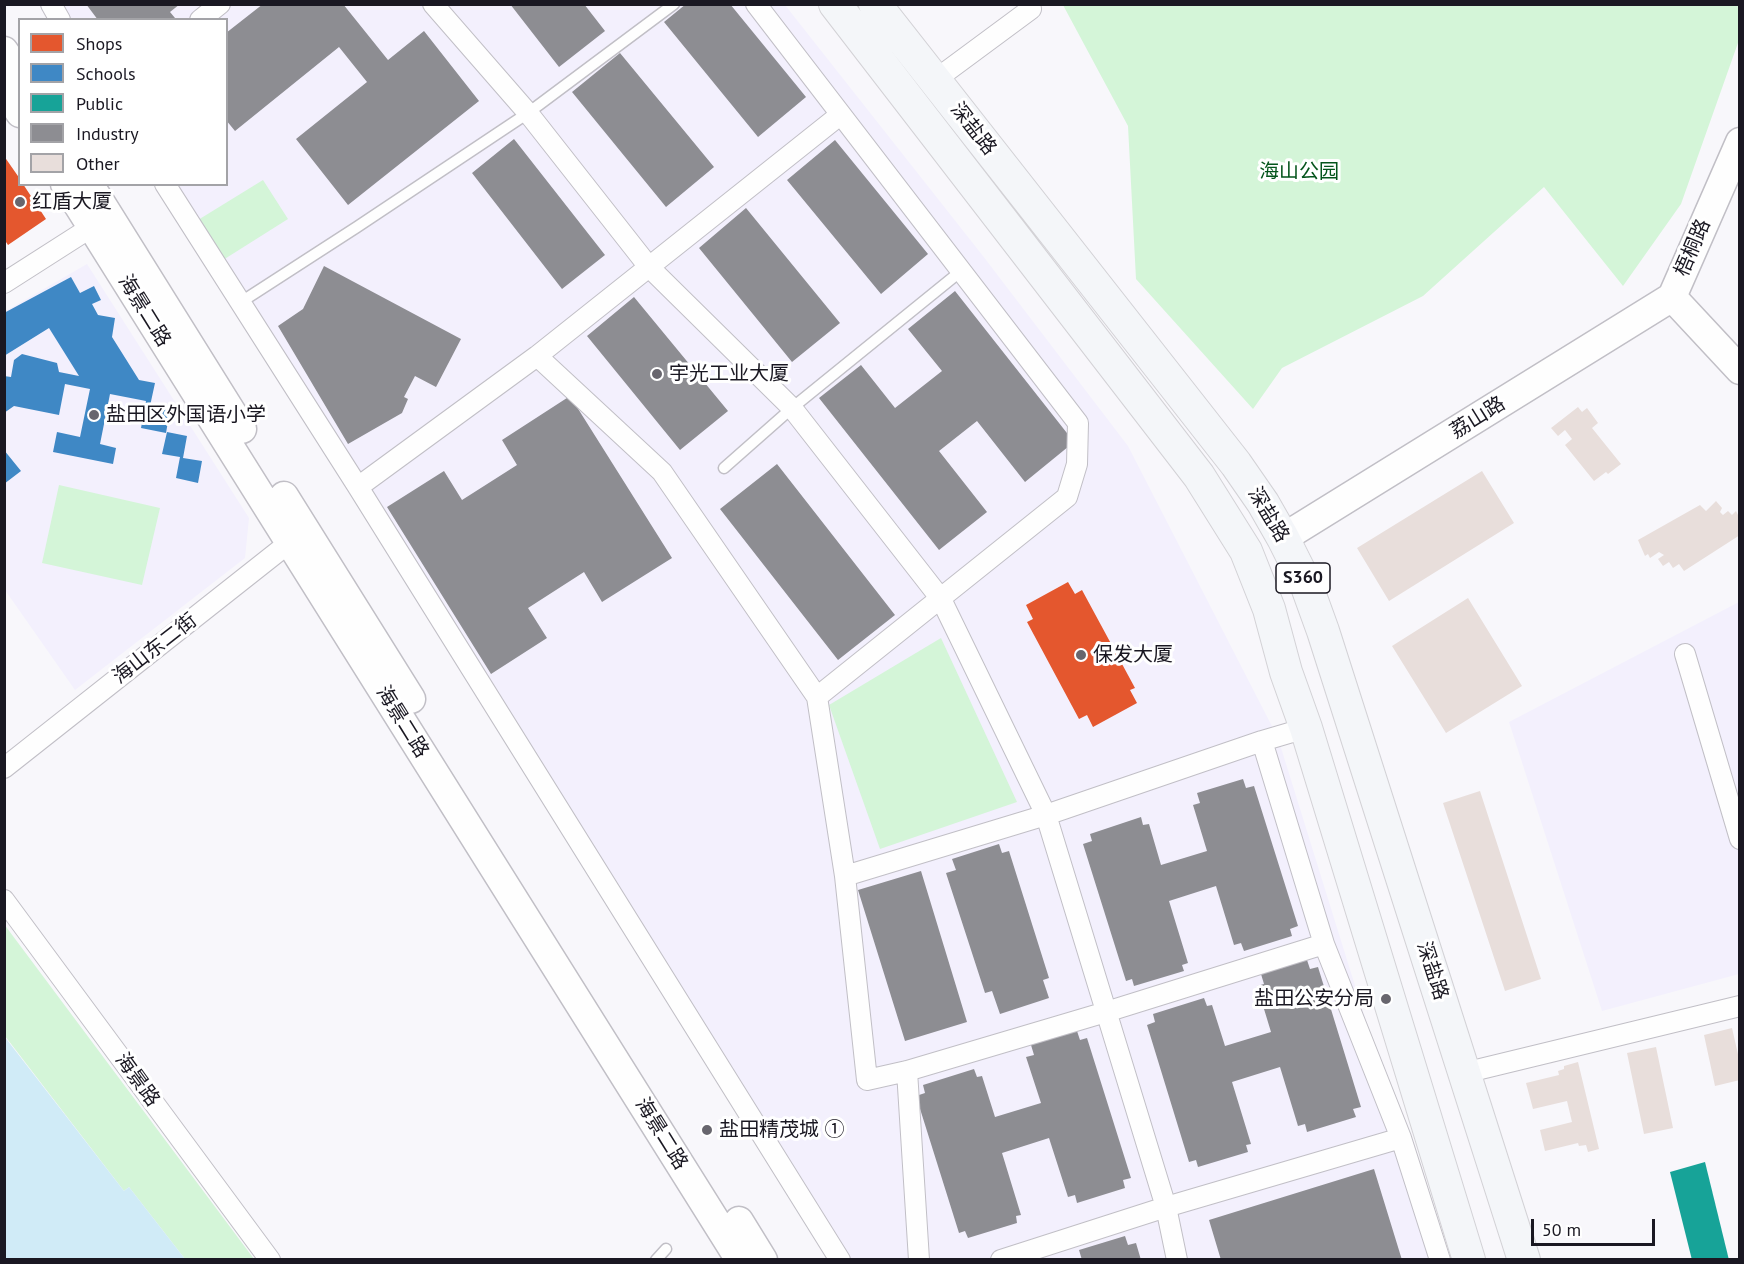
<!DOCTYPE html>
<meta charset="utf-8">
<style>
body{margin:0}
#map{position:relative;width:1744px;height:1264px;overflow:hidden;background:#f8f7fb;font-family:"PT Sans",sans-serif}
canvas{display:block}
.frame{position:absolute;inset:0;border:6px solid #1a1822;pointer-events:none}
.legend{position:absolute;left:18px;top:18px;width:210px;height:168px;box-sizing:border-box;background:#fff;border:2px solid #a3a3a7;margin:0;padding:8px 10px;list-style:none;font-size:18px;color:#1a1822}
.legend li{display:flex;align-items:center;gap:12px;height:30px}
.legend b{width:30px;border:2px solid #a3a3a7}
.scale{position:absolute;left:1531px;top:1219px;width:124px;height:27px;box-sizing:border-box;border:3px solid #1a1822;border-top:0;padding-left:8px;font-size:18px;line-height:21px;white-space:nowrap;color:#1a1822;-webkit-text-stroke:4px #fff;paint-order:stroke}
</style>
<div id="map">
<canvas width="1744" height="1264"></canvas>
<div class="frame"></div>
<ul class="legend">
<li><b style="height:16px;background:#e4572e"></b>Shops</li>
<li><b style="height:16px;background:#3f88c5"></b>Schools</li>
<li><b style="height:16px;background:#17a398"></b>Public</li>
<li><b style="height:16px;background:#8d8d92"></b>Industry</li>
<li><b style="height:16px;background:#e8dedb"></b>Other</li>
</ul>
<div class="scale">50 m</div>
</div>
<script>
const g = document.querySelector('canvas').getContext('2d');
g.lineJoin = 'round';
function fill(path, color) { g.fillStyle = color; g.fill(path, 'evenodd'); }
const poly = rows => new Path2D(rows.map(r => 'M' + r).join(''));
function stroke(path, color, width, dash) { g.strokeStyle = color; g.lineWidth = width; g.lineCap = dash ? 'butt' : 'round'; g.setLineDash(dash || []); g.stroke(path); }
function label(font, color, halo, rows, align = 'center') {
  g.font = font + ' "PT Sans","Noto Sans SC",sans-serif'; g.lineWidth = 6; g.setLineDash([]); g.textBaseline = 'middle'; g.strokeStyle = halo; g.fillStyle = color; for (const [text, x, y, turn = 0] of rows) {
    g.save(); g.translate(x, y); g.rotate((+turn || 0) * Math.PI / 180); g.textAlign = isNaN(turn) ? turn : align; if (halo) g.strokeText(text, 0, 0); g.fillText(text, 0, 0); g.restore();
  }
}
fill(poly([
 [51,5,785,5,983,256,1128,446,1278,738,1440,1259,840,1259,165,185,226,184,226,20,60,19],
 [87,264,249,518,245,558,75,690,5,590,4,312],
 [1739,602,1739,974,1602,1011,1509,722]
]), '#f3f0fd');
fill(poly([
 [1063,5,1739,5,1739,40,1681,204,1623,286,1544,187,1423,296,1282,368,1253,409,1136,279,1128,126],
 [263,180,288,219,223,260,198,220],
 [59,485,160,508,142,585,42,563],
 [941,638,1017,802,880,849,829,705],
 [4,924,254,1259,185,1259,129,1187,124,1191,5,1036]
]), '#d4f5d8');
fill(poly([
 [4,1036,124,1191,129,1187,185,1259,5,1259]
]), '#d0ebf7');
fill(poly([
 [4,156,20,179,20,184,23,184,46,219,8,245,4,239],
 [1068,582,1075,594,1082,590,1135,688,1130,690,1137,703,1093,727,1087,715,1079,719,1027,622,1033,619,1026,605]
]), '#e4572e');
fill(poly([
 [71,277,80,293,94,286,101,300,92,304,98,315,115,318,112,337,139,380,155,383,150,406,170,410,166,433,141,428,146,401,110,394,100,444,116,448,113,464,53,452,57,432,80,437,90,389,65,384,59,415,14,406,4,413,4,376,11,377,14,360,22,354,57,363,59,372,79,376,49,328,4,356,4,313],
 [167,432,187,436,183,458,202,461,198,483,176,478,180,457,162,454],
 [4,450,21,471,4,484]
]), '#3f88c5');
fill(poly([
 [1705,1162,1729,1260,1692,1260,1670,1172]
]), '#17a398');
fill(poly([
 [86,4,180,4,170,12,175,18,174,20,98,20],
 [263,4,343,4,388,60,424,31,479,101,348,205,296,139,367,82,339,47,235,131,226,120,226,33],
 [510,4,584,4,605,31,559,67],
 [686,4,730,4,806,97,758,137,664,22],
 [620,53,714,167,666,207,572,92],
 [514,139,605,255,562,289,472,173],
 [835,140,928,254,881,294,787,180],
 [746,208,840,323,792,362,699,248],
 [324,266,461,339,436,387,415,376,404,397,408,399,402,413,348,444,278,326,303,309],
 [955,291,1074,442,1025,482,977,421,939,451,987,512,939,550,819,398,861,365,895,408,942,371,908,329],
 [634,297,728,411,680,450,587,336],
 [570,396,672,558,602,602,584,572,528,608,547,638,491,674,387,507,444,471,462,500,517,465,502,440],
 [777,464,895,615,838,660,720,509],
 [1243,779,1246,788,1254,786,1298,926,1290,929,1292,936,1244,951,1241,943,1234,945,1216,886,1169,901,1188,963,1182,965,1184,971,1134,986,1132,979,1126,981,1083,844,1092,841,1090,834,1141,817,1143,825,1149,824,1161,865,1207,851,1193,805,1200,803,1197,793],
 [999,844,1002,853,1009,851,1049,978,1043,980,1049,998,1000,1014,992,991,985,993,946,873,956,870,952,859],
 [921,871,967,1022,905,1041,858,890],
 [1307,960,1310,969,1318,967,1361,1107,1353,1109,1356,1117,1307,1132,1305,1124,1298,1126,1280,1067,1232,1082,1251,1144,1246,1145,1248,1152,1198,1167,1196,1160,1189,1162,1147,1025,1155,1022,1153,1014,1204,998,1207,1006,1212,1005,1225,1046,1271,1032,1257,986,1264,984,1261,974],
 [1077,1031,1080,1040,1087,1038,1131,1178,1123,1180,1125,1188,1077,1203,1075,1195,1068,1197,1049,1138,1002,1153,1021,1215,1016,1216,1017,1223,968,1238,965,1231,959,1233,916,1096,925,1093,923,1085,974,1069,977,1077,982,1076,995,1117,1041,1103,1026,1057,1034,1055,1031,1045],
 [1374,1169,1402,1260,1221,1260,1209,1220],
 [1125,1236,1128,1245,1136,1243,1141,1260,1082,1260,1079,1250]
]), '#8d8d92');
fill(poly([
 [1578,407,1582,412,1587,408,1598,423,1592,428,1621,464,1608,474,1606,472,1594,481,1565,445,1572,439,1565,430,1558,436,1551,428],
 [1482,471,1514,523,1389,601,1357,548],
 [1716,501,1722,508,1720,512,1723,515,1728,511,1732,515,1736,511,1740,519,1740,535,1684,571,1679,564,1673,568,1669,562,1663,566,1658,559,1664,555,1659,552,1650,558,1648,554,1645,556,1638,540,1700,505,1706,511],
 [1468,598,1522,686,1446,733,1392,646],
 [1480,791,1541,979,1505,991,1443,803],
 [1732,1028,1740,1063,1740,1080,1715,1086,1704,1035],
 [1656,1047,1673,1128,1644,1134,1627,1053],
 [1578,1062,1599,1149,1588,1152,1586,1145,1579,1146,1578,1143,1545,1151,1540,1130,1572,1122,1567,1101,1533,1109,1526,1083,1559,1075,1558,1071,1564,1069,1564,1066]
]), '#e8dedb');
const lane = poly([
 [241,302,357,227,528,113,674,4],
 [724,468,792,408,961,271],
 [656,1260,666,1249]
]);
const street = poly([
 [51,4,60,20],
 [433,4,528,113,649,267,792,408,941,599,1046,815,1166,1207,1177,1260],
 [756,4,1078,423,1077,464,1067,497,817,697],
 [200,20,220,4],
 [935,80,1031,9,1029,4],
 [165,184,358,487,840,1260],
 [4,283,101,221],
 [537,356,662,472,817,697,845,876,867,1080,907,1071,1106,1012,1324,944],
 [358,487,537,356,840,115],
 [1685,654,1740,839],
 [1262,741,1324,944,1401,1138,1440,1260],
 [4,768,299,535],
 [845,876,1046,815,1262,741,1306,728],
 [4,900,270,1260],
 [907,1071,919,1260],
 [1464,1073,1740,1006],
 [1001,1260,1166,1207,1401,1138]
]);
const secondary = poly([
 [4,51,20,75],
 [4,89,20,113],
 [1740,142,1672,297,1740,370],
 [65,184,740,1260],
 [89,184,242,429],
 [284,496,411,699],
 [1283,538,1672,297],
 [739,1221,763,1260]
]);
const primary = poly([
 [835,4,1199,476,1246,551,1269,609,1286,672,1306,728,1469,1260],
 [875,4,1236,464,1263,503,1283,538,1306,584,1323,631,1524,1260]
]);
stroke(lane, '#c1bfc6', 13);
stroke(street, '#c1bfc6', 22);
stroke(secondary, '#c1bfc6', 31);
stroke(primary, '#d3d2d6', 34);
stroke(lane, '#fefefe', 10);
stroke(street, '#fefefe', 20);
stroke(secondary, '#fefefe', 28);
stroke(primary, '#f4f6f9', 32);
for (const [x, y, r, color] of [
 [20,202,6,"#68666e"],
 [657,374,6,"#68666e"],
 [94,415,6,"#68666e"],
 [1081,655,6,"#68666e"],
 [1386,999,6,"#68666e"],
 [707,1130,6,"#68666e"]
]) { const dot = new Path2D(); dot.arc(x, y, r, 0, 2 * Math.PI); g.fillStyle = color; g.fill(dot); stroke(dot, '#fff', 2); }
for (const [x, y, w] of [
 [1303,578,54]
]) { const box = new Path2D(); box.roundRect(x - w / 2, y - 15, w, 30, 4.5); g.fillStyle = '#fff'; g.fill(box); stroke(box, '#1a1822', 1.5); }
label('bold 18px', '#1a1822', null, [
 ["S360",1303,578]
]);
label('20px', '#1a1822', '#fff', [
 ["深盐路",973,129,52],
 ["梧桐路",1693,248,-67],
 ["海景二路",144,311,58],
 ["荔山路",1478,418,-32],
 ["深盐路",1268,515,59],
 ["海山东二街",155,649,-38],
 ["海景二路",402,722,58],
 ["深盐路",1432,971,72],
 ["海景路",137,1080,54],
 ["海景二路",661,1134,58]
]);
label('20px', '#05551c', '#fff', [
 ["海山公园",1299,172]
]);
label('20px', '#1a1822', '#fff', [
 ["红盾大厦",32,202],
 ["宇光工业大厦",669,374],
 ["盐田区外国语小学",106,415],
 ["保发大厦",1093,655],
 ["盐田公安分局",1374,999,"right"],
 ["盐田精茂城 ①",719,1130]
], 'left');
</script>
